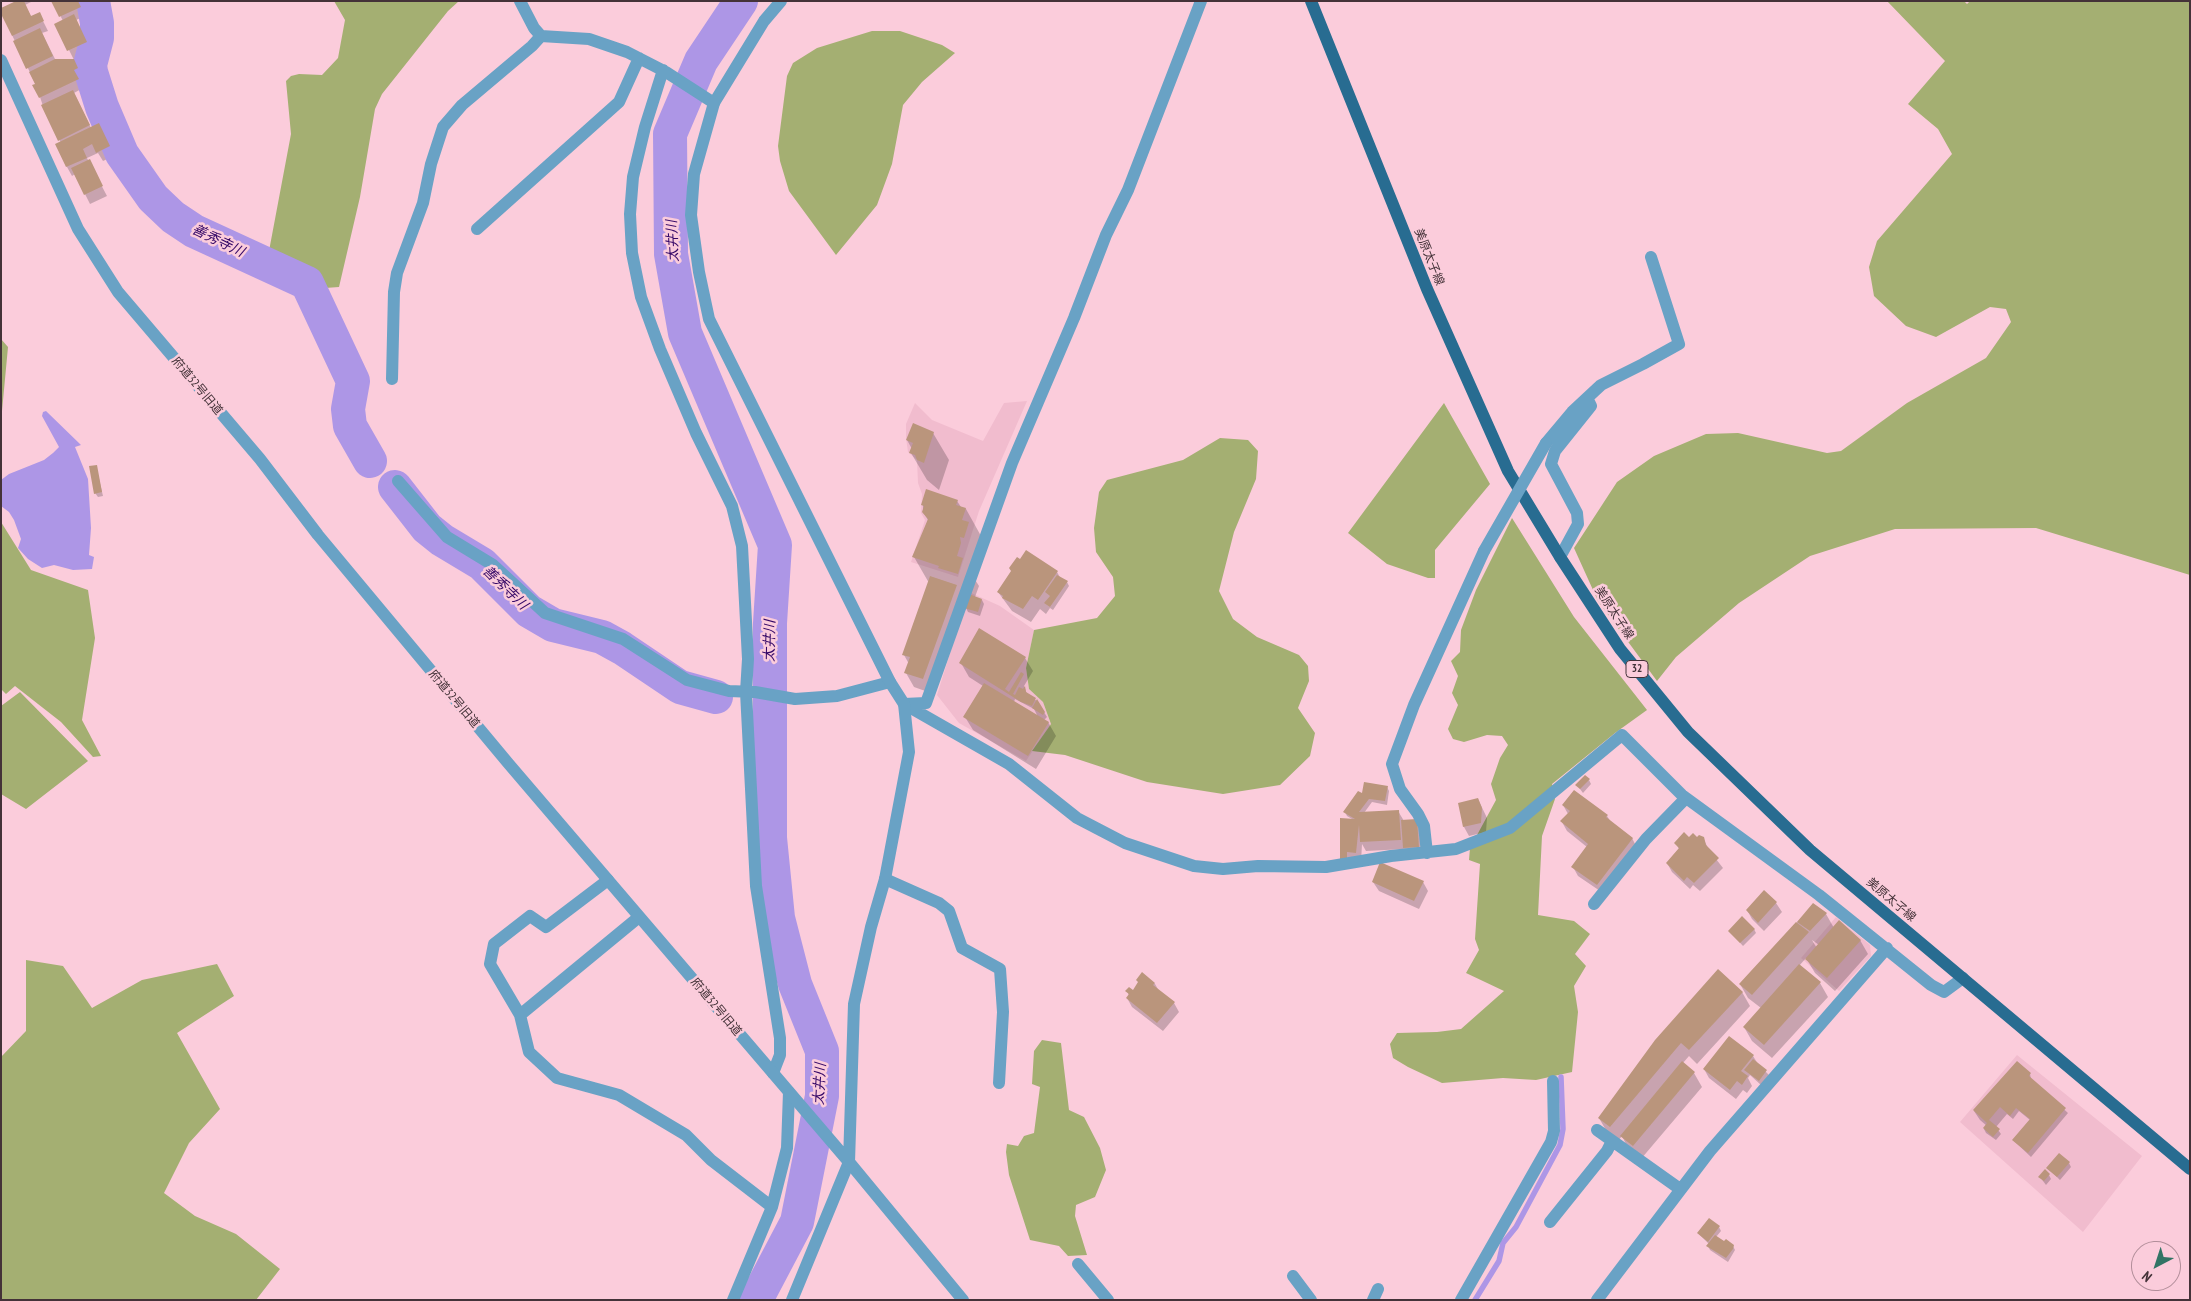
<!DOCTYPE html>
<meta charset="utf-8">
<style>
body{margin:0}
#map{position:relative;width:2191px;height:1301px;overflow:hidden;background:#fbccdb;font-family:"PT Sans Narrow",sans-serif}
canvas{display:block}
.frame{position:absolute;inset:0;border:2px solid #443238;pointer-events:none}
.north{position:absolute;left:2131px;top:1241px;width:50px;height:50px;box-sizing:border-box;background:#fbccdb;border:1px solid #b28e9a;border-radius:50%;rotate:220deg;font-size:14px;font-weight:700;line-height:20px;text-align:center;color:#443238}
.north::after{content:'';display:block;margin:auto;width:18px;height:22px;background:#327465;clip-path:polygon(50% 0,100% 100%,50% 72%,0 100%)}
</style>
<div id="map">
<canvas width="2191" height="1301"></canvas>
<div class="frame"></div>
<div class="north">N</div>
</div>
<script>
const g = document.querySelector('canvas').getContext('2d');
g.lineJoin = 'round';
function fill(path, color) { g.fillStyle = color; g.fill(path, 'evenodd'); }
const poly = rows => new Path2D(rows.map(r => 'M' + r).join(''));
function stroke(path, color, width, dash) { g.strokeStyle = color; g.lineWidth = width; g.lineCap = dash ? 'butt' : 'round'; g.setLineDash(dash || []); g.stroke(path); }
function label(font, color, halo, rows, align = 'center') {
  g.font = font + ' "PT Sans Narrow","Noto Sans JP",sans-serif'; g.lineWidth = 5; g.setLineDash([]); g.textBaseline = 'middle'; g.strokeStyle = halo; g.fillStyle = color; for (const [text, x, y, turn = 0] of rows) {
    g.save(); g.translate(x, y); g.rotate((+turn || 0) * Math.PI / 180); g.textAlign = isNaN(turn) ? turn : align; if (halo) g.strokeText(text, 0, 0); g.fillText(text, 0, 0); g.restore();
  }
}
fill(poly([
 [1027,401,979,511,958,577,911,562,925,520,921,513,922,494,918,483,917,460,908,452,906,438,906,424,915,403,932,420,983,441,1004,403],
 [969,592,1000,606,1034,630,1026,668,1029,689,1043,702,1051,724,1026,761,959,723,937,695],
 [1836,917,1870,945,1871,956,1839,991,1801,958],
 [2017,1055,2142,1156,2083,1232,1960,1122]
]), '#f1bcce');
fill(poly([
 [334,1,459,1,448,11,382,94,375,109,360,197,339,287,325,288,291,271,269,251,291,134,286,81,291,76,299,74,322,75,338,58,345,20],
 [1887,1,1964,1,1967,4,1970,1,2190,1,2190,575,2036,528,1895,529,1810,556,1739,603,1676,657,1657,681,1598,601,1574,548,1617,482,1654,456,1706,434,1738,433,1827,453,1841,451,1907,403,1986,358,2011,322,2006,309,1990,307,1936,337,1906,326,1874,296,1869,267,1877,241,1952,154,1938,129,1908,104,1945,61],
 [872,31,900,31,942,45,955,53,922,82,903,105,892,164,877,205,836,255,789,191,780,161,778,146,787,76,793,63,817,48],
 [1,339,8,347,2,411,1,472],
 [1444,403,1490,484,1435,550,1435,578,1428,578,1387,564,1348,533],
 [1220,438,1248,440,1258,451,1256,479,1234,532,1219,591,1233,619,1257,637,1299,655,1308,666,1309,681,1298,708,1315,733,1310,756,1280,785,1223,794,1147,782,1065,755,1032,751,1051,724,1043,702,1029,689,1026,668,1034,630,1097,618,1115,596,1113,577,1096,552,1094,528,1099,492,1107,480,1183,460],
 [1512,518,1574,617,1647,710,1615,733,1552,784,1555,799,1542,836,1538,915,1574,921,1590,934,1575,954,1586,966,1574,986,1578,1012,1572,1072,1536,1080,1503,1078,1442,1083,1408,1067,1393,1058,1390,1044,1397,1033,1437,1032,1461,1029,1504,991,1466,973,1479,950,1475,939,1480,864,1469,860,1470,848,1496,800,1491,784,1500,758,1508,745,1502,736,1487,735,1464,742,1453,739,1448,729,1458,705,1452,693,1458,676,1451,661,1460,652,1461,630,1476,590],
 [1,522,31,570,88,590,95,638,82,720,101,756,93,757,61,722,15,686,6,694,1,689],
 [20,692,88,761,26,809,1,794,1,706],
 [26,960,63,966,92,1008,142,980,217,964,234,996,177,1033,220,1109,189,1143,164,1193,195,1216,236,1234,280,1269,256,1300,1,1300,1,1057,26,1031],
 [1042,1040,1061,1043,1069,1110,1084,1117,1100,1148,1106,1170,1095,1197,1076,1205,1075,1216,1087,1255,1068,1256,1059,1246,1030,1240,1009,1175,1006,1152,1007,1144,1018,1146,1024,1136,1034,1133,1040,1087,1032,1084,1034,1051]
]), '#a4af72');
fill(poly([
 [46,411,81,445,75,447,88,479,91,528,89,555,94,557,92,569,73,570,54,565,42,568,28,559,18,548,21,539,14,520,9,512,1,506,1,480,9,474,44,460,53,453,59,447,42,416,43,412]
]), '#ad96e6');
fill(poly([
 [16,1,33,1,25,5,32,18,39,14,44,23,48,31,42,33,56,61,73,60,82,77,78,79,83,88,74,93,91,128,104,134,114,156,103,161,98,153,87,158,107,196,90,204,75,174,72,176,67,167,57,145,61,143,43,106,36,85,1,12],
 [53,1,78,1,85,16,76,20,91,52,74,60,56,24,63,21],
 [933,433,949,460,939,490,927,480,911,453,912,449,907,440],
 [96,466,103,496,98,497,95,493],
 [957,501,961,507,966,509,981,536,974,578,979,586,975,597,982,600,984,604,980,616,968,612,966,608,931,693,914,687,906,673,909,664,904,655,929,583,914,557,928,520,923,512,923,505],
 [1057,572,1062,581,1067,582,1069,586,1053,610,1050,608,1046,614,1040,609,1031,622,1012,611,998,592],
 [1025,658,1033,671,1024,686,1027,694,1037,701,1047,717,1044,720,1048,722,1056,736,1036,769,973,730,965,717,983,686,969,677,961,663],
 [1015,699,1034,709,1038,717,1014,702],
 [1589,780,1591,784,1583,793,1577,785],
 [1387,787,1389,791,1387,805,1372,802,1364,813,1398,811,1404,821,1419,824,1421,851,1405,849,1366,851,1362,844,1361,862,1341,860,1357,822,1347,816,1345,812,1363,795],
 [1478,799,1487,818,1486,832,1469,836,1464,827,1459,804],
 [1563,805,1607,816,1611,822,1632,838,1637,848,1603,893,1578,876,1573,867,1587,847,1567,831,1562,822,1568,814],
 [1703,838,1709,850,1723,868,1700,891,1693,885,1690,889,1672,872,1667,863,1679,849,1676,843],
 [1373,882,1423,882,1428,891,1419,909,1379,891],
 [1764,892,1776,903,1782,912,1764,931,1752,919,1747,910],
 [1813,905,1826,914,1834,928,1860,940,1868,954,1835,991,1815,973,1806,958,1799,966,1820,983,1828,997,1772,1058,1752,1041,1744,1027,1761,1008,1748,998,1740,984],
 [1812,940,1819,945,1817,948,1815,945],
 [1754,929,1756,933,1743,946,1730,932],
 [1718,970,1742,992,1750,1006,1697,1064,1689,1056,1683,1063,1694,1073,1702,1087,1641,1159,1629,1150,1622,1136,1618,1141,1607,1132,1599,1118],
 [1142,974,1155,984,1159,991,1174,1003,1179,1012,1163,1031,1132,1007,1127,998,1129,996,1127,991,1134,992],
 [1753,1056,1758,1064,1769,1075,1761,1085,1750,1075,1748,1078,1752,1086,1747,1093,1743,1090,1736,1099,1709,1078,1704,1069],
 [2030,1074,2031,1079,2068,1113,2031,1157,2013,1140,2030,1120,2019,1111,2013,1119,2007,1114,1996,1127,2001,1134,1996,1140,1986,1133,1984,1129,1987,1126,1980,1120,1974,1111],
 [2069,1163,2071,1167,2060,1180,2048,1168],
 [2049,1175,2051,1179,2046,1185,2040,1177],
 [1719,1227,1721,1231,1716,1237,1733,1246,1735,1250,1728,1262,1710,1250,1708,1246,1709,1244,1698,1233]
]), '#0003');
stroke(poly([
 [1475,1300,1499,1261,1503,1243,1516,1227,1560,1145,1563,1129,1561,1077]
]), '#ad96e6', 5.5);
stroke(poly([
 [93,1,97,23,97,38,90,65,91,72,102,107,122,154,153,198,173,217,194,231,307,283,353,381,348,409,350,426,370,461],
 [741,1,701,61,670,134,671,254,685,333,775,545,770,623,770,838,778,918,795,984,822,1051,822,1096,797,1222,756,1300],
 [395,487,427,528,442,540,482,564,529,611,553,625,602,637,622,648,680,687,716,697]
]), '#ad96e6', 34);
fill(poly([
 [16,1,24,1,31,16,40,12,44,21,12,36,1,14,1,8],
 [51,1,78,1,81,7,59,17],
 [74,14,87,42,67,51,54,24],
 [40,28,53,56,26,69,13,41],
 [55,59,74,59,78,68,74,70,79,79,39,98,32,85,35,84,29,72],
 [73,90,90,125,58,141,41,105],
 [99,123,110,146,96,153,92,144,83,149,87,158,66,167,55,144],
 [90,159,103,186,84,195,71,168],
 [913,423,934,432,924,463,917,460,915,455,909,453,913,443,906,440],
 [97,465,102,492,94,494,89,466],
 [926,489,958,500,956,505,966,508,962,520,969,522,964,538,960,537,961,543,957,556,963,558,958,574,938,568,939,566,912,557,928,519,922,512,924,506,921,505],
 [1026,550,1058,571,1038,600,1032,596,1023,609,1002,598,1003,596,997,592,1011,571,1009,568,1017,557,1020,559],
 [1057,575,1068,581,1050,607,1044,603,1050,596,1045,592],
 [930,576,957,585,923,679,904,673,910,657,902,655],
 [969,594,982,599,978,612,964,608],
 [979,628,1026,657,1005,689,1009,692,1021,672,1024,674,1013,694,1015,695,1019,687,1023,689,1025,686,1026,692,1036,698,1032,706,1021,702,959,663],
 [984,683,1049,722,1028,756,963,717],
 [1037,699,1045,712,1043,715,1032,708],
 [1585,775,1590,779,1580,789,1575,785],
 [1364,782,1388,786,1385,801,1369,799,1359,812,1399,810,1401,840,1360,842,1359,825,1356,853,1347,852,1347,860,1340,860,1340,818,1355,819,1343,812,1358,791,1362,793],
 [1574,790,1608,815,1606,817,1633,838,1597,885,1571,867,1588,844,1560,821,1570,811,1562,805],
 [1478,798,1482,808,1481,823,1463,827,1458,803],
 [1417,819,1419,847,1403,848,1401,820],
 [1684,832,1689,837,1693,833,1697,837,1699,835,1704,837,1706,845,1719,858,1694,883,1687,877,1684,881,1666,863,1679,848,1674,843],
 [1380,862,1424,881,1414,901,1372,882],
 [1764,890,1777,902,1758,923,1746,910],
 [1813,903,1827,913,1810,931,1797,922],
 [1742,916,1755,929,1740,943,1728,931],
 [1839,920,1861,940,1827,978,1805,959],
 [1796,922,1809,932,1752,995,1739,984],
 [1799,964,1821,982,1764,1045,1743,1027],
 [1718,969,1743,992,1689,1050,1681,1043,1610,1127,1598,1118,1655,1040],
 [1142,972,1155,983,1153,985,1175,1002,1157,1023,1126,998,1129,994,1125,991,1129,987,1133,990,1138,982,1136,980],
 [1729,1036,1754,1055,1741,1071,1748,1076,1742,1085,1737,1081,1730,1090,1703,1069],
 [1753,1059,1767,1070,1759,1081,1744,1070],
 [1682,1061,1695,1072,1633,1146,1620,1136],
 [2017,1061,2031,1073,2029,1076,2066,1108,2028,1153,2012,1140,2030,1119,2016,1108,2010,1116,2000,1107,1989,1120,2000,1129,1993,1137,1983,1128,1987,1123,1973,1110],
 [2059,1153,2070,1162,2057,1177,2046,1168],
 [2045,1169,2050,1174,2044,1181,2038,1177],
 [1709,1218,1720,1226,1708,1242,1697,1233],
 [1715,1235,1724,1241,1726,1239,1734,1245,1733,1249,1726,1258,1706,1246]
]), '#ba957c');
stroke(poly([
 [520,1,534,28,541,36,589,39,627,52,666,72,714,103],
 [663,70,645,127,633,177,630,214,632,253,641,297,660,349,696,433,732,506,742,546,748,659,746,692,756,886,780,1038,780,1055,773,1073],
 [477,229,619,102,639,58],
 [392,379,394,292,397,273,423,203,431,164,443,127,462,105,532,46,541,36],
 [1546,443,1572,412,1601,385,1643,364,1679,344,1651,257],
 [398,481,447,537,493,565,545,613,623,639,687,680,729,691,755,692,795,699,837,696,890,682],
 [1560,557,1578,524,1577,513,1551,464,1555,451,1591,406,1587,398],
 [904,704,1009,764,1077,818,1125,843,1194,866,1223,869,1258,866,1326,867,1391,856,1456,849,1510,828,1622,735,1682,795,1819,895,1931,985,1944,992,1963,978],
 [904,704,926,703,1012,463,1074,318,1106,235,1128,190,1201,1],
 [1427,853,1424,826,1418,814,1400,789,1392,764,1414,705,1484,551],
 [885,879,939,903,949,911,962,948,1000,969,1003,1012,999,1083],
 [608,880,546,927,530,916,494,944,490,964,520,1015,529,1052,557,1078,619,1095,686,1135,711,1160,772,1207],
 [1594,904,1646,839,1686,798],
 [520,1015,639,917],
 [1597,1130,1680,1189],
 [1550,1222,1607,1151,1612,1141],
 [1078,1264,1108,1300],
 [1293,1276,1311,1300],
 [733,1300,772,1207,787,1148,789,1092],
 [792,1300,849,1162],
 [1373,1300,1378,1289],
 [1461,1300,1551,1142,1554,1131,1553,1081],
 [1597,1300,1710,1151,1887,948]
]), '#69a2c5', 12);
stroke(poly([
 [781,1,764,21,714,103,694,174,691,215,699,272,709,319,890,682,904,704,909,752,885,879,871,927,854,1004,849,1162],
 [1,60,78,229,118,292,260,459,318,535,508,763,849,1162,963,1300]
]), '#69a2c5', 12);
stroke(poly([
 [1311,1,1427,289,1508,471,1560,557,1620,649,1688,732,1810,850,2190,1169]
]), '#286c91', 12);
stroke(poly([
 [1484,551,1546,443]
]), '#69a2c5', 12);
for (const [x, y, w] of [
 [1637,669,22]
]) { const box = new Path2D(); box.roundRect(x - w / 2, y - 8.5, w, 17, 4); g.fillStyle = '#fbccdb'; g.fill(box); stroke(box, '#443238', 1); }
label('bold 11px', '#443238', null, [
 ["32",1637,669]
]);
label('12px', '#443238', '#fbccdb', [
 ["美原太子線",1429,257,68],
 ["府道32号旧道",197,386,50],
 ["美原太子線",1614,613,57],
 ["府道32号旧道",454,699,50],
 ["美原太子線",1891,900,40],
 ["府道32号旧道",716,1007,50]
]);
label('italic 14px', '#330666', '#fbccdb', [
 ["善秀寺川",218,241,26],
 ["太井川",673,241,-93],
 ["善秀寺川",505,588,44],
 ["太井川",770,641,-89],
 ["太井川",820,1084,-87]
]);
</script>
